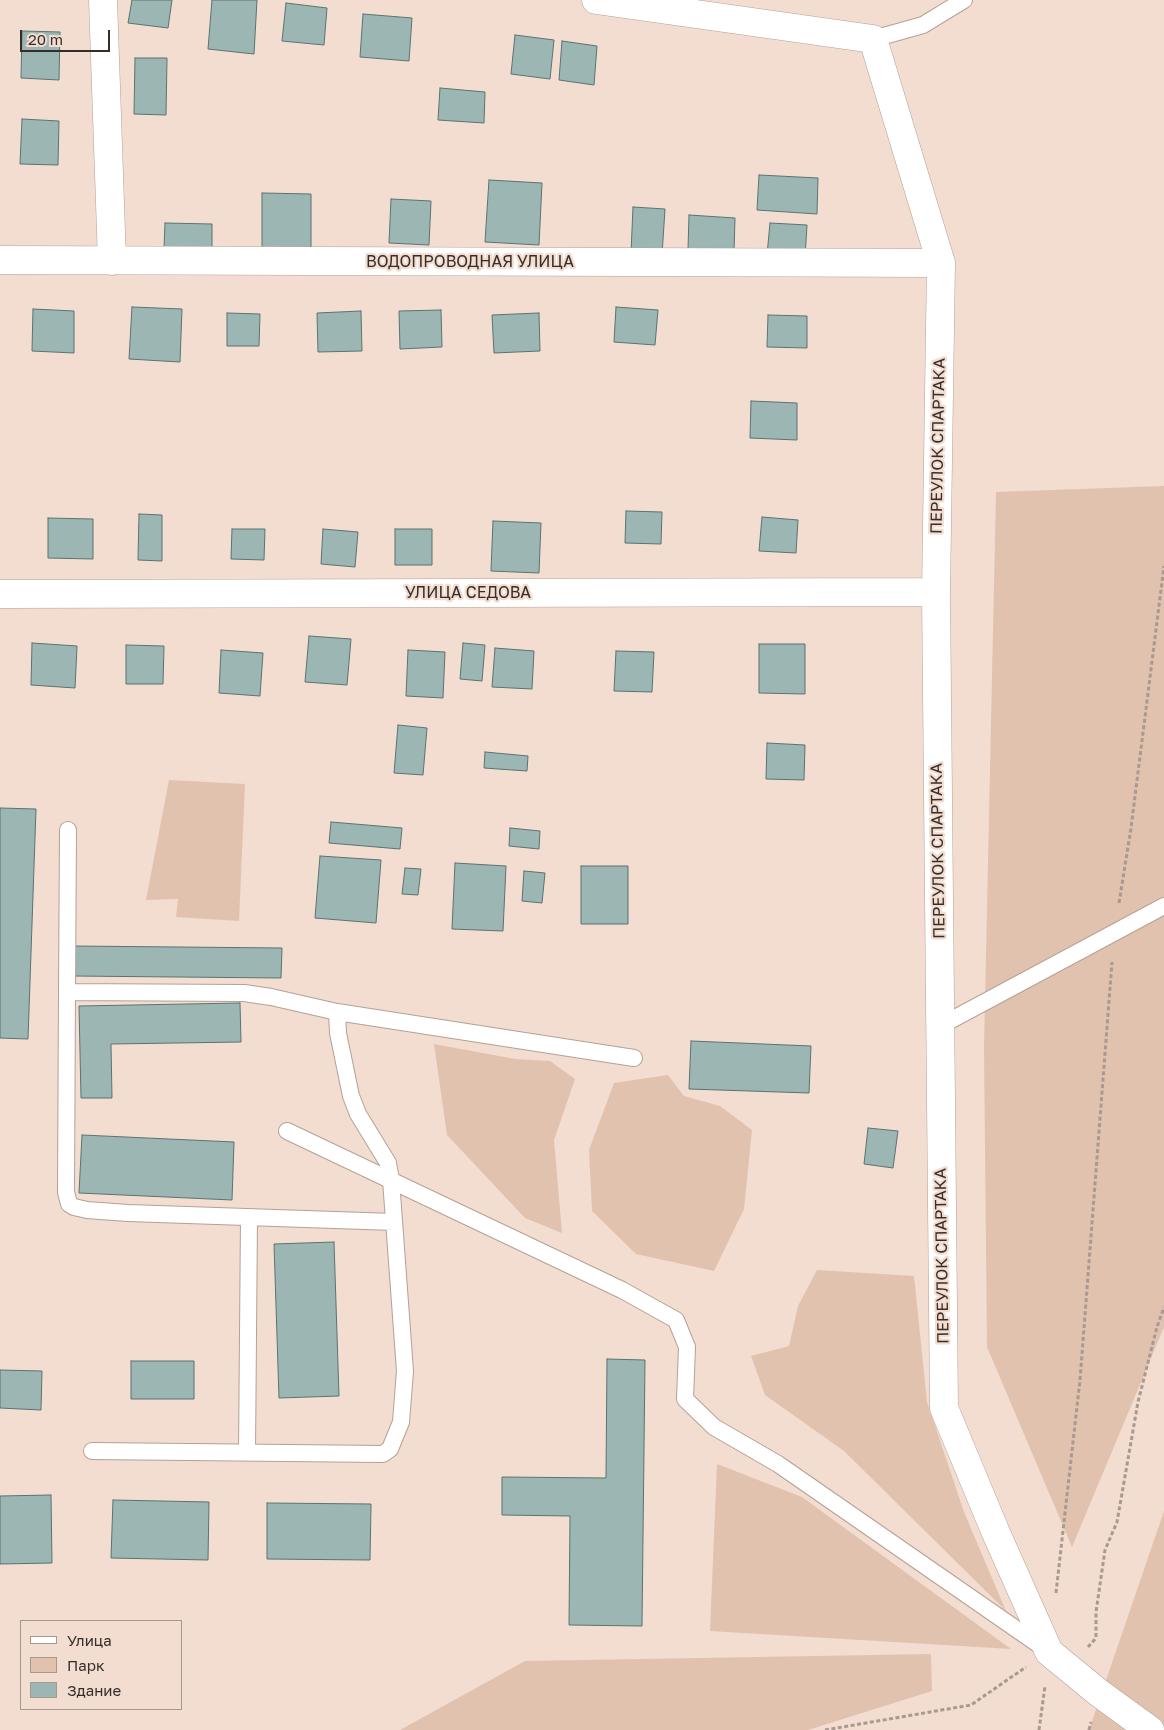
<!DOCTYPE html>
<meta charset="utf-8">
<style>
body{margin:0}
#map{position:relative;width:1164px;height:1730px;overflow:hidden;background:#f2ddd0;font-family:"Golos Text",sans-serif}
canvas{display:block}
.legend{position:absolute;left:20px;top:1620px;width:162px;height:90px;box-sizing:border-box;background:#f2ddd0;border:1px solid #a7978d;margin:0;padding:6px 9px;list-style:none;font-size:15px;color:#362d29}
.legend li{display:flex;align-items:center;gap:10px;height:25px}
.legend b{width:25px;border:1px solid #a7978d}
.scale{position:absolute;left:20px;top:30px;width:90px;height:22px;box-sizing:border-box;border:2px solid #362d29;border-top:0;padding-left:6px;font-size:15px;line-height:18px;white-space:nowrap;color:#362d29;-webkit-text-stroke:4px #f2ddd0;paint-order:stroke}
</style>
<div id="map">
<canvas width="1164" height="1730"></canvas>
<ul class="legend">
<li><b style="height:6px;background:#fff"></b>Улица</li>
<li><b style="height:14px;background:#e1c2af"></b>Парк</li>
<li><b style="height:14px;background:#9bb6b3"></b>Здание</li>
</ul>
<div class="scale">20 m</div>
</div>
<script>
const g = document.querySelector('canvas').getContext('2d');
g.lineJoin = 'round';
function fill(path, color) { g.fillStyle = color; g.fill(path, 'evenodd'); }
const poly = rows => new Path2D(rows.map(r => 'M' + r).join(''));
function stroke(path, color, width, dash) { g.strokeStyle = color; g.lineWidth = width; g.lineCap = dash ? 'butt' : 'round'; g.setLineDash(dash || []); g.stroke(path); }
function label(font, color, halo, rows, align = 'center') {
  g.font = font + ' "Golos Text",sans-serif'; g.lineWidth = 4.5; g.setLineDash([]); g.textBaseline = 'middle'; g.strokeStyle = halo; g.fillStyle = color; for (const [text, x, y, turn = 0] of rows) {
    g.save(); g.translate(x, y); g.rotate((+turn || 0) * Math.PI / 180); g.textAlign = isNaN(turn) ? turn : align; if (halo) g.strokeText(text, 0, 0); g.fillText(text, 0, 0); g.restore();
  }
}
fill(poly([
 [1164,486,1164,1327,1072,1547,987,1347,984,1047,996,492],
 [169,780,245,784,239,921,176,917,178,899,146,900],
 [434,1044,515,1059,550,1061,575,1079,554,1140,562,1233,525,1218,447,1135],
 [668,1075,684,1096,720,1106,752,1130,744,1209,714,1271,636,1254,592,1211,589,1150,614,1083],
 [817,1270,914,1276,927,1402,964,1512,1006,1611,844,1451,765,1395,751,1356,789,1346,798,1306],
 [717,1464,802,1497,1011,1649,710,1631],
 [1164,1511,1164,1730,1089,1730],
 [931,1654,932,1691,808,1730,400,1730,525,1661]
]), '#e1c2af');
const building = poly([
 [132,0,172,0,168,28,128,23,132,0],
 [212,0,257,0,254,54,208,49,212,0],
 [286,3,327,8,324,45,282,41,286,3],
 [363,14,412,18,409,61,360,57,363,14],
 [22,31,60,32,59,80,21,78,22,31],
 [515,35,554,40,550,79,511,74,515,35],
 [562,41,597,46,594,85,559,80,562,41],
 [135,58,167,58,166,115,134,114,135,58],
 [440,88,485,92,484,123,438,120,440,88],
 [22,119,59,121,58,165,20,164,22,119],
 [759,175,818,178,817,214,757,210,759,175],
 [489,180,542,183,539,245,485,242,489,180],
 [262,193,311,194,311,250,262,248,262,193],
 [391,199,431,201,429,245,389,243,391,199],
 [633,207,665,209,662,255,631,253,633,207],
 [689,215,735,218,734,251,688,249,689,215],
 [165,223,212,224,212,250,164,249,165,223],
 [770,223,807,225,805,258,767,255,770,223],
 [132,307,182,309,180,362,129,359,132,307],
 [616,307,658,310,655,345,614,342,616,307],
 [33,309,74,311,74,353,32,351,33,309],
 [441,310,442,347,400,349,399,311,441,310],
 [361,311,362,351,318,352,317,313,361,311],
 [227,313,260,314,259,346,227,346,227,313],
 [539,313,540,351,494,353,492,315,539,313],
 [768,315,807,316,807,348,767,347,768,315],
 [751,401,797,403,797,440,750,438,751,401],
 [626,511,662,512,661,544,625,543,626,511],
 [139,514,162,515,162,561,138,560,139,514],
 [762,517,798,520,796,553,759,551,762,517],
 [48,518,93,519,93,559,48,558,48,518],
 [493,521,541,523,539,573,491,571,493,521],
 [232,529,265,529,264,560,231,559,232,529],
 [323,529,358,532,355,567,321,564,323,529],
 [395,529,432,529,432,565,395,565,395,529],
 [309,636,351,639,347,685,305,682,309,636],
 [32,643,77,646,75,688,31,685,32,643],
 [463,643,485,645,482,681,460,679,463,643],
 [759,644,805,644,805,694,759,693,759,644],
 [126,645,164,646,163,684,126,684,126,645],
 [495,648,534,651,532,689,492,687,495,648],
 [221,650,263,653,260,696,219,693,221,650],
 [408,650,445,652,443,698,406,696,408,650],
 [616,651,654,652,652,692,614,691,616,651],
 [398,725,427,728,423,775,394,773,398,725],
 [767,743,805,745,804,780,766,779,767,743],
 [485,752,528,756,527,771,484,768,485,752],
 [0,808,36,809,28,1039,0,1038,0,808],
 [331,822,402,828,400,849,329,843,331,822],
 [510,828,540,831,539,849,509,846,510,828],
 [320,856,381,860,376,923,315,918,320,856],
 [455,863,506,866,503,931,452,929,455,863],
 [581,866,628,866,628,924,581,924,581,866],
 [405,868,421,869,418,895,402,894,405,868],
 [524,871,545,873,542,903,522,901,524,871],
 [72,946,282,948,281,978,72,976,72,946],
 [240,1003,241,1042,111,1044,112,1098,81,1098,79,1006,240,1003],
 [691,1041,811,1046,809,1093,689,1089,691,1041],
 [868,1128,898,1131,893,1168,864,1164,868,1128],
 [82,1135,234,1142,232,1200,79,1193,82,1135],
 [334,1242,339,1396,279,1398,274,1244,334,1242],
 [607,1359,645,1360,642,1626,569,1625,570,1516,502,1515,502,1477,606,1478,607,1359],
 [131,1361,194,1361,194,1399,131,1399,131,1361],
 [0,1370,42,1371,41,1410,0,1408,0,1370],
 [51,1495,52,1563,0,1564,0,1496,51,1495],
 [113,1500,209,1502,208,1560,111,1558,113,1500],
 [267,1503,371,1504,370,1560,267,1559,267,1503]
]);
fill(building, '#9bb6b3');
stroke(building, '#5a7370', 1);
const service = poly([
 [873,39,923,25,964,0],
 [68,830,67,992,244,993,271,997,337,1012],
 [67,992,66,1192,69,1204,74,1207,87,1210,128,1213,394,1222],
 [940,1026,1164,906],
 [287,1131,622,1290,676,1320,687,1347,685,1399,714,1427,778,1464,1045,1649],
 [92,1451,383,1454,390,1449,401,1422,405,1371,391,1180,388,1163,358,1114,351,1096,338,1033,337,1012,634,1058],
 [247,1452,249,1217]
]);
const minor = poly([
 [103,0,112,261],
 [596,0,873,39,941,263,936,592,944,1408,996,1533,1049,1652,1099,1693,1150,1730],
 [0,260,941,263],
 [0,594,936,592]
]);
stroke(service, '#b5a195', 18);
stroke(minor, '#b5a195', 29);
stroke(poly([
 [1119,903,1131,828,1164,566],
 [1056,1593,1080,1380,1112,962],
 [1088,1647,1096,1638,1096,1612,1105,1550,1117,1522,1138,1402,1157,1327,1164,1307],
 [825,1730,971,1705,1026,1667],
 [1039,1730,1045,1686],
 [1089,1730,1091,1722]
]), '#aa9990', 3, [4, 2.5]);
stroke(service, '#fff', 16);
stroke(minor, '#fff', 28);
label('16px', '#362d29', '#f2ddd0', [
 ["ВОДОПРОВОДНАЯ УЛИЦА",470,262],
 ["ПЕРЕУЛОК СПАРТАКА",938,446,-89],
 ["УЛИЦА СЕДОВА",468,593],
 ["ПЕРЕУЛОК СПАРТАКА",938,851,-91],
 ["ПЕРЕУЛОК СПАРТАКА",942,1256,-91]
]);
</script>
